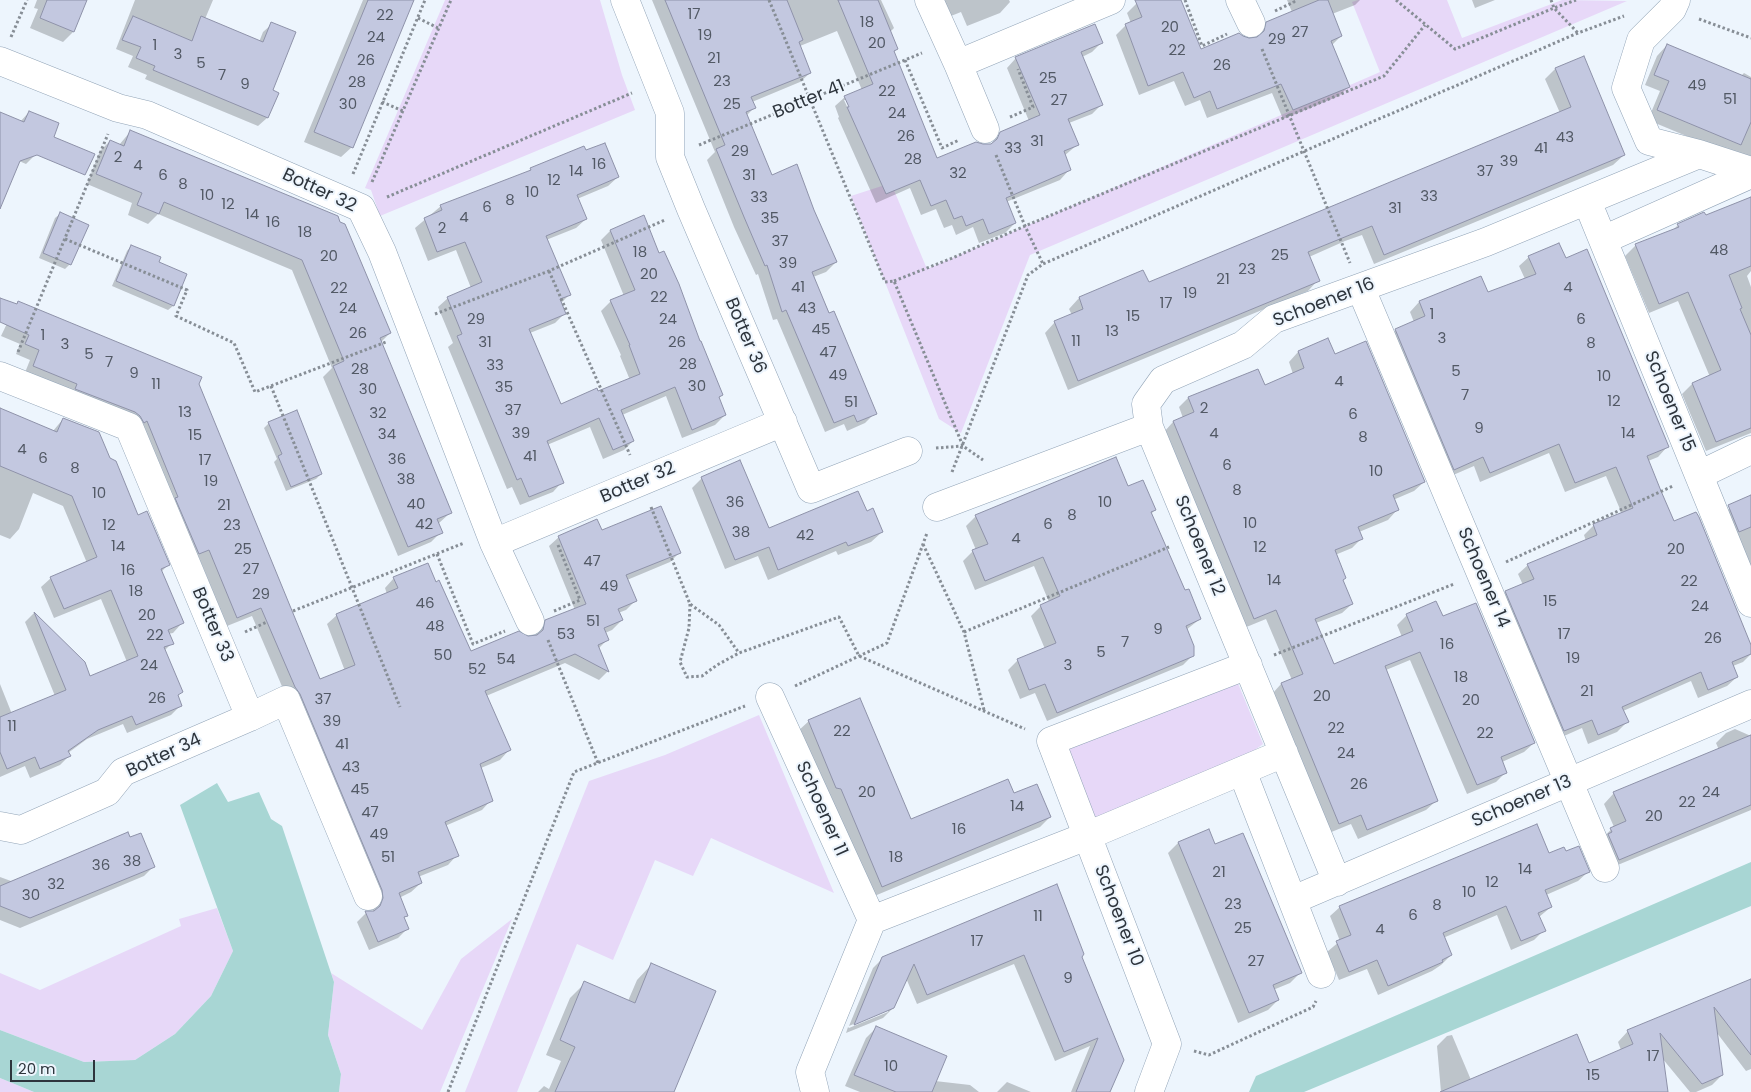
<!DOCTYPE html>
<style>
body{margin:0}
#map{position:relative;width:1751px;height:1092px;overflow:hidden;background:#edf5fd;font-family:Poppins,sans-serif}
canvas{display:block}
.scale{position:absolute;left:10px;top:1060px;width:85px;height:22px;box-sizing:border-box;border:2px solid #2d343c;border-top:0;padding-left:6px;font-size:15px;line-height:18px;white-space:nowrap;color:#2d343c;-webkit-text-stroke:4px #edf5fd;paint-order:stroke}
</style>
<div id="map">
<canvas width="1751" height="1092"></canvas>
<div class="scale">20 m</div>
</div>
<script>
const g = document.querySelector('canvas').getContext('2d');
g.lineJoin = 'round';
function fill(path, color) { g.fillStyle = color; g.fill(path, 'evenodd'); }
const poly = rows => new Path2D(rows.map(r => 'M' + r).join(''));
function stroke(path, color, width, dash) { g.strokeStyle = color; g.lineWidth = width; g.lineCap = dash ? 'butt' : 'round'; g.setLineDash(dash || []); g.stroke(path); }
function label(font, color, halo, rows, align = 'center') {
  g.font = font + ' Poppins,sans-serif'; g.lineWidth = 4; g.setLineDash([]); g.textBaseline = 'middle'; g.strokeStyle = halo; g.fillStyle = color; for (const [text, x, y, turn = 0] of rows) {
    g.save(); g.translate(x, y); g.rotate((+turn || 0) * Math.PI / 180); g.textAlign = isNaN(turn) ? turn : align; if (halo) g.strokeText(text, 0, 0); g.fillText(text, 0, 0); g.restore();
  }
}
fill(poly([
 [445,0,600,0,622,75,635,110,380,216,371,190,365,188],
 [1358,0,1447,0,1462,38,1562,0,1627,1,1030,255,961,433,939,419,851,196,891,183,927,269,1380,72,1352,2],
 [1237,681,1263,744,1241,760,1090,821,1061,747],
 [759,715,834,893,711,838,693,876,655,860,613,960,577,944,517,1092,465,1092,589,781,665,755],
 [217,908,233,951,211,996,175,1034,135,1060,84,1062,0,1030,0,973,40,990,181,926,179,919],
 [512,919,440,1092,339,1092,341,1074,328,1035,334,982,331,973,422,1030,461,959],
 [0,1078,34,1092,0,1092]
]), '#e7d8f8');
fill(poly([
 [217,783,228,802,259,792,271,819,282,826,334,982,328,1035,341,1074,339,1092,34,1092,0,1078,0,1030,84,1062,135,1060,175,1034,211,996,233,951,180,805],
 [1751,862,1751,906,1304,1092,1249,1092,1256,1076]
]), '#a8d6d4');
fill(poly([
 [37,0,86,0,73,32,63,42,30,28,38,9,34,8],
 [135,0,213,0,205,19,259,42,263,32,272,24,271,91,277,93,267,118,258,126,145,79,147,75,128,67,133,56,116,49],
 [363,0,413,0,352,147,341,157,304,142],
 [652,0,881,0,894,28,890,32,897,49,893,53,937,160,990,145,1001,133,1029,121,1007,68,1016,58,1101,43,1092,52,1082,57,1102,104,1092,114,1069,123,1077,145,1064,156,1069,170,1060,180,1006,202,1015,223,1005,233,979,243,973,227,956,235,952,225,944,228,936,209,921,215,910,188,876,203,838,118,839,117,835,106,845,97,862,90,837,31,800,46,810,73,800,82,752,102,754,108,746,116,771,176,813,210,836,262,826,272,813,277,875,413,865,423,847,431,844,424,825,432,777,319,773,320,758,274,756,275,734,227,707,160,715,152],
 [844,100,847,100,852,112,850,113],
 [938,0,1009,0,1010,2,1000,13,967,26,961,12,946,18],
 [1140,0,1179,0,1200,51,1256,39,1257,33,1267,23,1292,12,1287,0,1360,0,1355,5,1332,14,1341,36,1332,45,1349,86,1339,96,1283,119,1272,93,1207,118,1200,100,1185,106,1174,81,1139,95,1116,35,1126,25,1131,23,1127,13],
 [1472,0,1495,0,1475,8],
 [1667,45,1741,76,1744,73,1751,77,1751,163,1648,120,1660,91,1645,85,1657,56],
 [1555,69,1624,155,1613,165,1374,264,1362,235,1345,241,1309,257,1318,280,1308,291,1068,390,1045,333,1055,322,1072,315,1069,309,1079,298,1143,272,1148,284,1560,113,1545,79],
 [29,112,36,154,26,164,19,161,0,207,0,114,20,122],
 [130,132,337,217,390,333,381,342,450,513,438,524,441,532,431,542,398,556,323,377,332,368,292,270,158,214,148,224,128,215,132,203,87,184,100,151,110,141,119,145],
 [585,152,618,177,608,186,577,199,586,219,576,228,546,240,569,295,560,304,564,314,555,323,530,333,560,406,630,380,620,356,621,355,601,311,611,301,624,296,601,240,610,231,643,217,722,395,718,399,725,415,715,425,682,438,666,396,622,415,633,441,624,450,603,459,590,427,547,445,562,482,553,492,520,505,512,487,507,489,448,347,453,343,438,307,448,298,471,288,456,250,428,261,415,228,441,206,528,172,531,169],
 [1751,198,1751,271,1747,276,1751,287,1751,433,1706,451,1682,394,1692,384,1710,377,1678,301,1649,313,1625,256,1635,246,1672,231,1678,225,1705,216],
 [60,214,70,264,65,269,39,258,55,218],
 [131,246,157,263,186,275,173,306,168,310,112,286,127,251],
 [1529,257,1667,447,1658,457,1648,461,1673,522,1751,649,1751,654,1743,662,1733,666,1737,677,1727,686,1698,698,1691,681,1623,711,1627,722,1617,732,1588,744,1582,728,1555,740,1496,601,1506,592,1523,585,1518,574,1528,565,1586,541,1584,535,1594,525,1622,514,1606,476,1565,492,1549,453,1480,482,1474,466,1444,479,1386,340,1396,330,1414,322,1410,312,1419,302,1480,277,1487,294,1525,279,1519,266],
 [12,313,198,384,319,681,345,671,327,624,337,615,387,594,385,588,394,578,470,653,535,637,536,631,546,621,575,610,549,546,559,537,601,532,679,553,670,562,627,580,635,601,626,610,618,613,622,620,612,630,605,633,607,640,598,649,608,671,599,680,565,663,486,696,509,750,500,760,481,768,491,800,482,810,445,826,457,855,448,865,418,877,421,883,411,892,399,898,406,916,403,918,407,929,398,938,369,950,357,922,366,913,373,912,373,900,252,616,227,626,199,558,189,562,137,430,24,375,30,360,16,354,20,344,1,336],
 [1327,340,1334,356,1424,482,1414,491,1393,500,1397,510,1388,520,1359,532,1361,539,1352,548,1335,555,1342,581,1352,604,1342,613,1316,623,1333,665,1402,637,1397,625,1407,615,1442,618,1534,743,1524,752,1502,762,1506,772,1496,782,1467,794,1410,660,1386,670,1436,801,1426,810,1358,839,1351,824,1329,833,1272,694,1281,684,1292,680,1266,619,1244,628,1164,432,1173,422,1183,418,1179,407,1188,398,1264,386,1293,374,1289,362,1298,352],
 [0,410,53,431,63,419,109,459,137,517,168,565,161,572,182,623,173,633,168,634,172,643,164,651,181,692,177,696,181,705,171,715,127,733,123,724,87,739,68,753,69,756,60,765,30,778,25,766,0,777,0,684,12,714,55,696,25,622,34,613,84,663,89,677,127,662,101,599,54,618,41,587,51,578,87,563,63,506,33,493,19,529,10,539,0,535],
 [269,423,321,474,316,479,286,491,274,462,277,459,264,428],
 [702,478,768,530,866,513,882,532,871,542,838,555,836,551,768,580,758,556,725,569,692,488],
 [1127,488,1155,510,1151,514,1185,592,1200,619,1186,630,1193,655,1183,665,1047,721,1035,693,1020,699,1008,670,1018,660,1045,649,1031,616,1041,606,1049,602,1034,566,975,590,963,561,973,551,976,550,966,526,976,516],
 [1751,496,1751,574,1724,514,1734,504],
 [809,721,910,820,1013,795,1050,817,1040,827,872,897,798,731],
 [1735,729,1751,736,1751,810,1608,869,1601,839,1614,827,1604,804,1614,793,1719,750,1716,743,1726,733],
 [1178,843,1214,846,1300,973,1290,983,1273,990,1278,1000,1268,1010,1238,1023,1168,853],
 [1565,852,1588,872,1578,881,1546,895,1551,907,1539,917,1544,930,1534,940,1511,950,1497,915,1443,938,1451,955,1441,965,1432,971,1378,995,1367,969,1339,980,1327,952,1340,941,1330,916,1340,907,1548,855],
 [154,866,144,876,20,928,0,920,0,877,11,881],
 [1056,886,1080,957,1123,1060,1106,1092,1071,1092,1090,1046,1055,1061,1014,964,917,1004,906,978,893,1008,883,1018,846,1033,848,1027,849,1028,888,1012,888,1009,849,1026,873,968,883,958],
 [651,965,673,1092,538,1092,544,1086,549,1089,561,1061,546,1055,570,998,585,983,628,1001,637,980],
 [1751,981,1751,1069,1746,1071,1717,1033,1722,1075,1712,1085,1696,1092,1690,1092,1662,1058,1667,1092,1441,1092,1437,1046,1447,1036,1452,1035,1471,1080,1588,1065,1621,1050,1618,1042,1628,1031],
 [876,1028,935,1081,970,1085,979,1092,860,1092,845,1086,866,1038],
 [1007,1082,1031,1092,997,1092]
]), '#0003');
const building = poly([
 [47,0,87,0,74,32,40,18,47,0],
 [368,0,414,0,353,148,314,132,368,0],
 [665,0,787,0,803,40,799,42,811,73,751,97,756,108,746,112,772,175,797,164,814,210,837,262,812,272,829,313,834,311,877,414,857,422,854,415,834,423,786,310,782,312,767,265,765,266,744,217,716,149,725,145,665,0],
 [838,0,878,0,898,49,894,51,937,158,976,142,983,144,991,144,997,139,1000,132,1040,115,1015,57,1095,24,1103,43,1081,52,1103,105,1068,119,1079,145,1064,151,1071,170,1006,198,1016,223,989,234,983,219,966,226,962,216,954,219,946,200,931,206,920,180,886,194,847,107,849,107,844,96,873,84,838,0],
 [1135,0,1181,0,1201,49,1239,33,1243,36,1249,38,1257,37,1264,31,1266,22,1319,0,1328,0,1342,36,1331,41,1350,87,1293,110,1281,84,1217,109,1210,91,1194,98,1183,72,1148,86,1125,24,1142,17,1135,0],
 [133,16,192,41,201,16,263,42,271,22,296,32,273,90,279,93,268,118,153,70,155,66,136,58,141,47,122,40,133,16],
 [1667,44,1751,79,1751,122,1741,145,1657,110,1669,81,1654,75,1667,44],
 [1584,56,1625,155,1384,255,1372,226,1357,232,1308,252,1320,281,1078,381,1054,321,1083,309,1079,297,1143,270,1149,282,1571,107,1555,68,1584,56],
 [29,111,59,123,54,137,95,154,85,175,37,155,20,161,0,209,0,112,24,122,29,111],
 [130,130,338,216,340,222,345,224,391,333,380,338,452,513,437,519,443,533,408,547,333,366,344,361,302,260,164,202,159,214,137,205,142,193,96,174,110,140,124,146,130,130],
 [605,143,619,177,577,195,587,219,546,236,571,295,560,299,566,314,529,329,561,404,597,388,598,391,640,374,629,345,630,345,610,300,635,290,610,230,644,215,659,253,664,251,679,284,700,341,701,341,723,395,719,397,726,415,692,430,675,387,621,410,634,441,613,450,599,418,547,441,564,483,529,497,521,478,517,480,457,336,462,334,447,297,482,282,465,242,437,252,424,218,442,210,440,205,531,170,530,168,584,146,586,150,605,143],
 [1751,197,1751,266,1729,275,1742,308,1740,309,1751,335,1751,428,1716,442,1692,383,1721,370,1688,292,1659,304,1635,244,1679,227,1677,224,1704,212,1706,215,1751,197],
 [60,212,89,225,71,265,43,253,60,212],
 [1559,243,1566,258,1587,249,1669,447,1647,456,1661,491,1674,521,1696,512,1699,517,1751,645,1751,654,1732,662,1738,677,1708,690,1701,672,1622,707,1629,722,1598,735,1592,720,1564,731,1505,591,1534,579,1527,564,1597,535,1593,524,1633,508,1616,467,1575,483,1559,444,1490,473,1483,457,1454,470,1395,329,1425,316,1419,301,1481,276,1488,292,1536,274,1528,256,1559,243],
 [131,245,161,257,159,262,187,274,174,306,116,281,131,245],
 [0,298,17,304,18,301,202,377,199,384,320,679,355,665,336,614,398,588,393,577,428,563,436,582,439,580,471,651,519,631,528,636,537,635,543,630,545,620,586,604,558,536,597,519,602,530,661,506,681,553,626,575,637,601,618,609,623,620,604,628,609,640,598,645,609,672,575,654,485,691,511,750,480,764,493,801,445,822,459,856,418,872,422,883,399,893,408,916,404,917,409,929,378,942,365,911,374,911,380,906,383,898,382,890,300,694,295,687,261,608,237,618,209,550,199,554,175,498,178,497,147,421,144,423,140,416,135,412,75,389,77,384,33,366,39,350,25,344,29,335,0,322,0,298],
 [1328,338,1335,354,1366,341,1425,482,1393,495,1399,510,1358,527,1363,539,1335,550,1346,578,1343,580,1353,604,1315,619,1334,664,1413,631,1406,614,1436,601,1443,616,1476,603,1535,743,1501,757,1507,773,1477,785,1420,652,1385,666,1438,801,1367,830,1361,815,1339,824,1281,683,1303,674,1276,610,1254,619,1173,421,1194,412,1188,397,1258,369,1265,385,1304,368,1298,351,1328,338],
 [0,408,57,432,63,418,99,432,110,458,116,461,138,515,147,511,170,565,161,569,184,623,168,630,174,644,164,647,183,692,178,695,182,706,136,725,132,716,98,730,68,751,71,756,40,769,35,757,7,769,0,752,0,717,66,690,34,612,85,662,90,676,138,656,111,590,64,609,50,577,97,557,72,496,0,466,0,408],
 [297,410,322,474,291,487,278,456,282,454,268,422,297,410],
 [1116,457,1128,486,1143,480,1156,510,1151,512,1185,590,1189,589,1201,619,1186,626,1194,646,1194,656,1057,713,1045,684,1029,690,1017,659,1056,643,1040,605,1060,596,1043,557,985,581,972,550,988,544,975,515,1116,457],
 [740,460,769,528,858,491,867,511,873,508,883,532,848,546,846,542,778,570,769,547,735,560,701,477,740,460],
 [1751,495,1751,527,1739,532,1728,505,1751,495],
 [860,698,911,819,1008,779,1014,793,1037,784,1051,817,882,887,841,789,836,788,808,720,860,698],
 [1751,735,1751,805,1619,860,1608,834,1612,832,1610,828,1626,821,1613,792,1751,735],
 [1537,824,1549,853,1564,847,1566,851,1579,846,1590,872,1545,890,1552,907,1538,913,1546,931,1521,941,1506,906,1443,933,1452,955,1442,960,1443,962,1388,986,1377,960,1349,972,1336,941,1351,935,1339,906,1537,824],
 [1209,829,1215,844,1243,833,1302,973,1273,985,1279,1000,1249,1013,1178,842,1209,829],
 [128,832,130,837,141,833,155,867,30,918,0,906,0,886,128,832],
 [1057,884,1084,954,1082,957,1124,1060,1110,1092,1076,1092,1098,1038,1064,1052,1024,955,927,995,914,964,894,1008,854,1025,882,957,1057,884],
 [651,963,716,991,674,1092,555,1092,575,1047,560,1040,584,981,635,1003,651,963],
 [1751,979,1751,1055,1714,1007,1723,1075,1702,1084,1660,1033,1668,1092,1440,1092,1577,1034,1589,1063,1633,1044,1627,1030,1751,979],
 [876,1026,947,1056,932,1092,896,1092,854,1075,876,1026]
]);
fill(building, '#c3c8e0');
stroke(building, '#8e92a9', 1);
const minor = poly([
 [625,0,670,113,670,157,691,209,811,489,908,451],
 [929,0,958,64,985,129],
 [1240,0,1251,23],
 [1676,0,1672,9,1641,40,1626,88,1649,141,1699,154],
 [0,61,118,108,147,115,361,208,382,252,494,543,530,621],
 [958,64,1111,0],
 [1587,201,1751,603],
 [1603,240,1751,174],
 [1361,289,1605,868],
 [0,376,129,427,250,717,286,700,368,896],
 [1149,427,1337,882],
 [1699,475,1751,450],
 [937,507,1149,427,1146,404,1163,380,1243,345,1274,319,1486,242,1699,154,1751,171],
 [494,543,783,422],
 [770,697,872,920],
 [1242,771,1321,974],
 [0,826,21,830,107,792,123,772,250,717],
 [1293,900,1751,704],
 [815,1092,810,1072,872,920,1087,836,1284,753],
 [1149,1092,1167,1044,1051,741,1248,665]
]);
stroke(minor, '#92a4b7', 29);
stroke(poly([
 [769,0,885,282,894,281,963,446,983,460],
 [1185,0,1202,46,1227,34],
 [1396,0,1455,49,1554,8,1576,0],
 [1551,0,1554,8,1578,33],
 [1275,11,1294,2,1293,0],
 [418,18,438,28],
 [1699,19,1751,38],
 [11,37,27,0],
 [1262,49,1350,263],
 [905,60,942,148,959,140],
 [382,102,403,111],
 [1010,117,1033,107,1018,69],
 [699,145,922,53],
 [996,155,1025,226,1043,264],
 [353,174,425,0],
 [372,182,451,0],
 [387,197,632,93],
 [65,239,187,290,176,316,234,343,255,392,386,342],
 [549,271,630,455],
 [894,281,950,259,1025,226,1384,76,1425,25],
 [435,314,549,271,665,220],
 [18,352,108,134],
 [271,386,400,707],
 [936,448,963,446],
 [952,472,1028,275,1043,264,1578,33,1624,16],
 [651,507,690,604,719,625,739,653],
 [923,544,964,632,984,710],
 [437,554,473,644,505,631],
 [1506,562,1673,486],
 [690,604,689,628,680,662,687,677,702,676,717,665,739,653,839,617,859,656,1025,729],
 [293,611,464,543],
 [554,611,580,600,558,545],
 [245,632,267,622],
 [964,632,1169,547],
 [548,640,598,763],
 [1274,655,1454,584],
 [795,686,887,643,927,533],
 [1194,1051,1209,1055,1313,1007,1316,1001],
 [448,1092,574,772,745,706]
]), '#878e96', 3, [2.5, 2.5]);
stroke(minor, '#fff', 28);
label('15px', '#525965', null, [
 ["17",694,15],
 ["22",385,16],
 ["18",867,23],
 ["20",1170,28],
 ["27",1300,33],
 ["19",705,36],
 ["24",376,38],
 ["29",1277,40],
 ["20",877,44],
 ["1",155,46],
 ["22",1177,51],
 ["3",178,55],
 ["21",714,59],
 ["26",366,61],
 ["5",201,64],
 ["26",1222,66],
 ["7",222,76],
 ["25",1048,79],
 ["23",722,82],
 ["28",357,83],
 ["9",245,85],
 ["49",1697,86],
 ["22",887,92],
 ["51",1730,100],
 ["27",1059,101],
 ["30",348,105],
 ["25",732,105],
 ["24",897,114],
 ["26",906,137],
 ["43",1565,138],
 ["31",1037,142],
 ["33",1013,149],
 ["41",1541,149],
 ["29",740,152],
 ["2",118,158],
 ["28",913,160],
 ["39",1509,162],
 ["16",599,165],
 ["4",138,166],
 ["14",576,172],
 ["37",1485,172],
 ["32",958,174],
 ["6",163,176],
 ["31",749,176],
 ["12",554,181],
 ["8",183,185],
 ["10",532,193],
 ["10",207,196],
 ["33",1429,197],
 ["33",759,198],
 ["8",510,201],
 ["12",228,205],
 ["6",487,208],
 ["31",1395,209],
 ["14",252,215],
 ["4",464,218],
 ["35",770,219],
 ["16",273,223],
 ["2",442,229],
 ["18",305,233],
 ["37",780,242],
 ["48",1719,251],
 ["18",640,253],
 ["25",1280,256],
 ["20",329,257],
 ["39",788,264],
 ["23",1247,270],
 ["20",649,275],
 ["21",1223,280],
 ["41",798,288],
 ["4",1568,288],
 ["22",339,289],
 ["19",1190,294],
 ["22",659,298],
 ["17",1166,304],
 ["24",348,309],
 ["43",807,309],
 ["1",1432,315],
 ["15",1133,317],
 ["29",476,320],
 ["24",668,320],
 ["6",1581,320],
 ["45",821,330],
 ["13",1112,332],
 ["26",358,334],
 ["1",43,336],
 ["3",1442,339],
 ["11",1076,342],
 ["31",485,343],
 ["26",677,343],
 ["8",1591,344],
 ["3",65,345],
 ["47",828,353],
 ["5",89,355],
 ["7",109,363],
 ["28",688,365],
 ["33",495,366],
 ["28",360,370],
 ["5",1456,372],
 ["9",134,374],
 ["49",838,376],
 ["10",1604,377],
 ["4",1339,382],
 ["11",156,385],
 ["30",697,387],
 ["35",504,388],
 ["30",368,390],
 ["7",1465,396],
 ["12",1614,402],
 ["51",851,403],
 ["2",1204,409],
 ["37",513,411],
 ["13",185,413],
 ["32",378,414],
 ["6",1353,415],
 ["9",1479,429],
 ["39",521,434],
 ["4",1214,434],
 ["14",1628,434],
 ["34",387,435],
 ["15",195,436],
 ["8",1363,438],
 ["4",22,450],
 ["41",530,457],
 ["6",43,459],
 ["36",397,460],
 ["17",205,461],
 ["6",1227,466],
 ["8",75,469],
 ["10",1376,472],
 ["38",406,480],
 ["19",211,482],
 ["8",1237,491],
 ["10",99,494],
 ["36",735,503],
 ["10",1105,503],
 ["40",416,505],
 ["21",224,506],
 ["8",1072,516],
 ["10",1250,524],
 ["42",424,525],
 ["6",1048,525],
 ["12",109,526],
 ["23",232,526],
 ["38",741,533],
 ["42",805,536],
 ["4",1016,539],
 ["14",118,547],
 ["12",1260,548],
 ["25",243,550],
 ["20",1676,550],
 ["47",592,562],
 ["27",251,570],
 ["16",128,571],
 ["14",1274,581],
 ["22",1689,582],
 ["49",609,587],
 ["18",136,592],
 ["29",261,595],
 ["15",1550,602],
 ["46",425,604],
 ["24",1700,607],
 ["20",147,616],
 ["51",593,622],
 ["48",435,627],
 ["9",1158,630],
 ["53",566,635],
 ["17",1564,635],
 ["22",155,636],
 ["26",1713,639],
 ["7",1125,643],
 ["16",1447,645],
 ["5",1101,653],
 ["50",443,656],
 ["19",1573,659],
 ["54",506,660],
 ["24",149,666],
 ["3",1068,666],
 ["52",477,670],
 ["18",1461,678],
 ["21",1587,692],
 ["20",1322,697],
 ["26",157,699],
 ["37",323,700],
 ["20",1471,701],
 ["39",332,722],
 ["11",12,727],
 ["22",1336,729],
 ["22",842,732],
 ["22",1485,734],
 ["41",342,745],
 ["24",1346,754],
 ["43",351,768],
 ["26",1359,785],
 ["45",360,790],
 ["20",867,793],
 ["24",1711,793],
 ["22",1687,803],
 ["14",1017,807],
 ["47",370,813],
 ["20",1654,817],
 ["16",959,830],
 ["49",379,835],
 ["51",388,858],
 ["18",896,858],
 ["38",132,862],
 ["36",101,866],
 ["14",1525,870],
 ["21",1219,873],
 ["12",1492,883],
 ["32",56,885],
 ["10",1469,893],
 ["30",31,896],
 ["23",1233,905],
 ["8",1437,906],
 ["6",1413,916],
 ["11",1038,917],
 ["25",1243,929],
 ["4",1380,930],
 ["17",977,942],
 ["27",1256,962],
 ["9",1068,979],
 ["17",1653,1057],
 ["10",891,1067],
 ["15",1593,1076]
]);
label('18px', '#2d343c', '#edf5fd', [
 ["Botter 41",809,100,-22],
 ["Botter 32",319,191,25],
 ["Schoener 16",1324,303,-21],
 ["Botter 36",745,336,67],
 ["Schoener 15",1669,402,68],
 ["Botter 32",638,483,-23],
 ["Schoener 12",1199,546,68],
 ["Schoener 14",1483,578,67],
 ["Botter 33",212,625,67],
 ["Botter 34",164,756,-25],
 ["Schoener 13",1522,802,-23],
 ["Schoener 11",821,809,66],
 ["Schoener 10",1118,916,69]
]);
</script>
